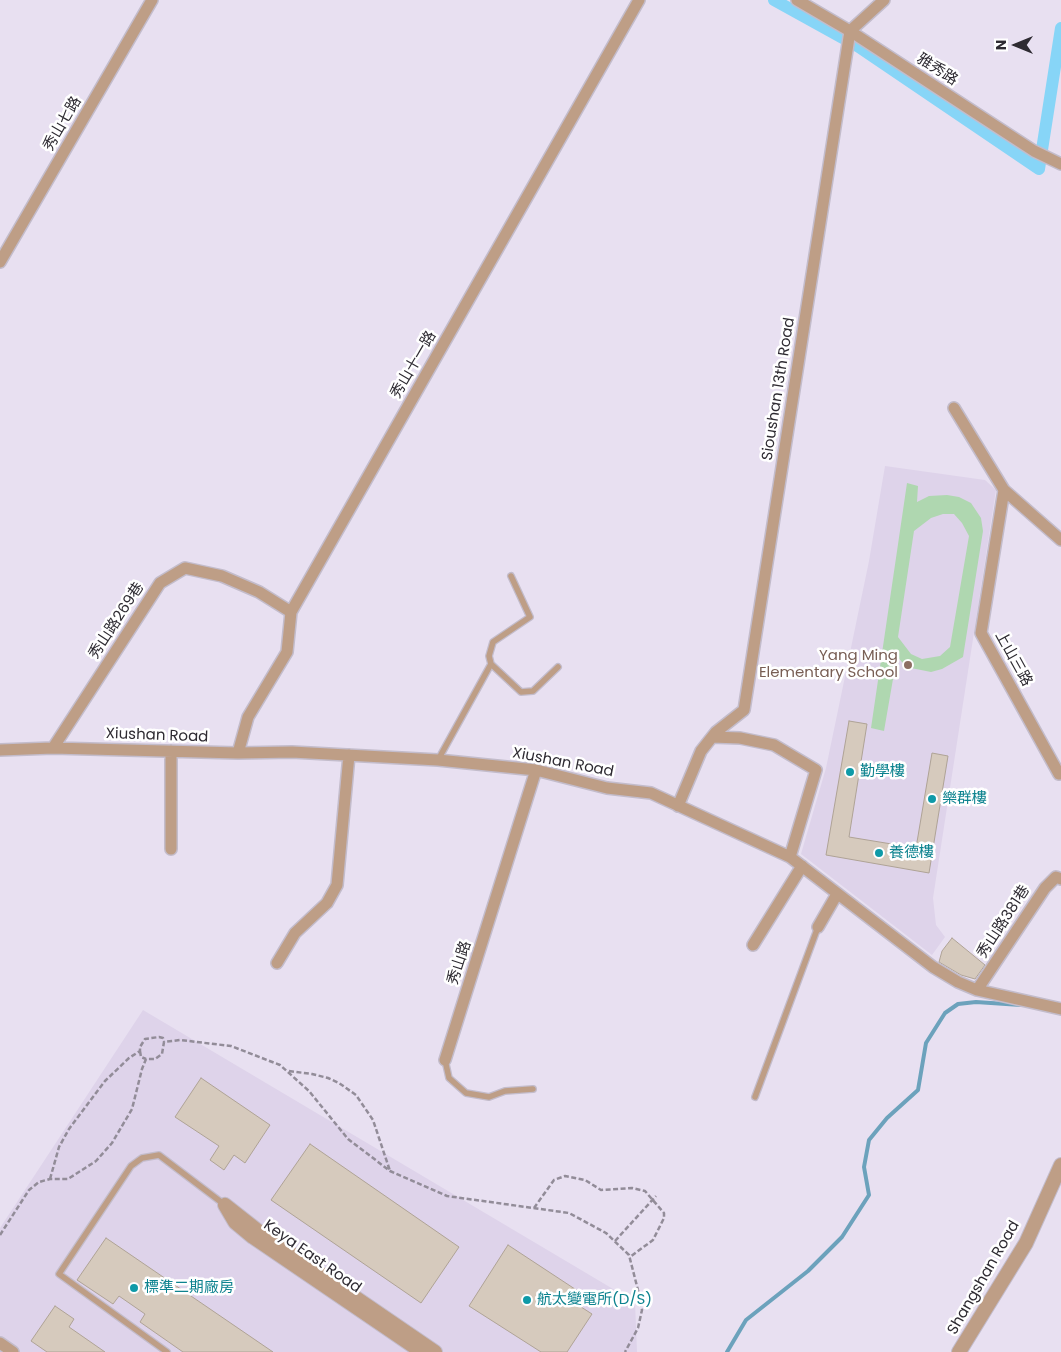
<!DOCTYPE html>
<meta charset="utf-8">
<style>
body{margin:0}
#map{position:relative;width:1061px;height:1352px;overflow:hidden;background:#e8e0f1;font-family:Poppins,sans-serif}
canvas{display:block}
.north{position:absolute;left:991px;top:20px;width:50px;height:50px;-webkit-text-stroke:4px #fff;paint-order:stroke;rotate:270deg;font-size:14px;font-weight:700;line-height:20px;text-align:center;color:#2e2b32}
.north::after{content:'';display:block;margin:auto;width:18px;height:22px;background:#2e2b32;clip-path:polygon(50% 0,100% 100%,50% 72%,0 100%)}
</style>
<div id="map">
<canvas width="1061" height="1352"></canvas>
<div class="north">N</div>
</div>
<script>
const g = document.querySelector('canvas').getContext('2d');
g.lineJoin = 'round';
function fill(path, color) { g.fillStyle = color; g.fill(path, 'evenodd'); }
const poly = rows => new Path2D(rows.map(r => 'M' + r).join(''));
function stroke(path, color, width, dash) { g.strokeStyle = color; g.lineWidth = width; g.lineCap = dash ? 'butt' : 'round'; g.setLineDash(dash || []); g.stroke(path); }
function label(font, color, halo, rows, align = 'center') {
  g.font = font + ' Poppins,"Noto Sans TC",sans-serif'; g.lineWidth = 5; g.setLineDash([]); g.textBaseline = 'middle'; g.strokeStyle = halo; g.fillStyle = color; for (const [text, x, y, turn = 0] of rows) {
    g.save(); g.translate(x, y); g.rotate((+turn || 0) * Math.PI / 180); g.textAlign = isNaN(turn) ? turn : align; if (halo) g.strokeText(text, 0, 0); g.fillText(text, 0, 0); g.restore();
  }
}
fill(poly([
 [885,466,985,480,996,490,933,898,936,925,945,937,932,955,801,854,826,768,869,561],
 [143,1010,635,1302,637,1352,0,1352,0,1228]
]), '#ded3ea');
fill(poly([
 [907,483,918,486,917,502,929,496,947,495,959,497,971,503,981,518,983,531,963,657,942,669,931,672,906,667,897,656,884,731,871,728],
 [943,514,954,514,962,523,969,536,950,647,940,656,922,659,911,654,898,637,914,531,931,518]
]), '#afd7b0');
stroke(poly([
 [727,1352,746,1320,808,1271,842,1237,869,1195,864,1167,869,1140,887,1118,918,1090,926,1043,945,1013,958,1004,976,1002,1021,1005]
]), '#6ca2bc', 4);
stroke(poly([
 [774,0,859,47,1039,169,1061,28]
]), '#87d5f7', 12);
const building = poly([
 [849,721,867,724,849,837,916,848,932,753,948,756,929,873,826,855,849,721],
 [952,938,985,965,975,979,961,975,939,962,942,951,952,938],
 [201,1078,270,1125,245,1163,234,1155,224,1170,210,1160,219,1146,175,1117,201,1078],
 [310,1144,459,1247,421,1303,271,1200,310,1144],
 [106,1238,273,1352,183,1352,140,1322,145,1314,119,1296,113,1304,77,1280,106,1238],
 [508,1245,584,1295,578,1305,592,1314,567,1352,541,1352,469,1306,508,1245],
 [55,1306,74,1319,69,1327,105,1352,47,1352,31,1341,55,1306]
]);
fill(building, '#d6cabd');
stroke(building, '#afa396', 1);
const service = poly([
 [491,664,521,692,533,691,558,667],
 [438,760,491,664,489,656,493,642,530,617,511,576],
 [445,1060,449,1078,466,1093,489,1097,505,1091,533,1089],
 [755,1097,818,927],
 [167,1352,59,1274,131,1166,142,1158,159,1155,225,1205]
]);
const minor = poly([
 [797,0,850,31,1034,151,1061,164],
 [850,31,884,0],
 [0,262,152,0],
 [954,408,1004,490,1061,540],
 [1004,490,981,633,1059,774],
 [712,737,740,738,774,745,816,770,790,857],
 [53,748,160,583,185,568,222,576,259,592,291,612],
 [0,750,53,748,238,753,292,752,438,760,536,770,607,788,651,793,790,857,933,967,958,982,977,990,1061,1009],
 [238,753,248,717,287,652,291,612,639,0],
 [678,806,701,751,716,732,744,710,850,31],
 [171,849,171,751],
 [818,927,837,894],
 [753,945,802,866],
 [277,963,295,933,327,903,337,885,349,755],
 [977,990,1045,888,1056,877,1061,879],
 [445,1060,536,770],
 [0,1343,13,1352]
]);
const tertiary = poly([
 [422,1352,253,1237,235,1222,225,1205,258,1231,435,1352],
 [959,1352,1026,1243,1061,1165]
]);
stroke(service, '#c3bccb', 8);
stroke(minor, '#c3bccb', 14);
stroke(tertiary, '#c3bccb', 16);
stroke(poly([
 [140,1051,141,1057,146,1059],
 [289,1071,312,1074,328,1078,339,1083,356,1095,373,1120,390,1171],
 [50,1179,59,1147,69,1129,105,1081,129,1058,140,1051,140,1047,145,1039,159,1037,163,1038,164,1042],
 [534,1208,554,1180,565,1176,585,1180,601,1190,632,1188,645,1191,664,1213,664,1218,653,1240,630,1257],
 [0,1235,29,1190,39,1182,50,1179,68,1179,96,1161,112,1143,132,1109,142,1069,146,1059,155,1059,162,1054,164,1042,180,1040,231,1046,280,1065,309,1091,348,1139,390,1171,447,1196,569,1213,606,1233,629,1255,640,1298,642,1310,638,1328,625,1352],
 [615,1241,656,1196]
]), '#928c98', 2.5, [5, 2.5]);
stroke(service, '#be9e86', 5.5);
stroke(minor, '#be9e86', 11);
stroke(tertiary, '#be9e86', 14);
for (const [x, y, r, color] of [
 [908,665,5,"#8d6e63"],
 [850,772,5,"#0f9aa8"],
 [932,799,5,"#0f9aa8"],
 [879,853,5,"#0f9aa8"],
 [134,1288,5,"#0f9aa8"],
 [527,1300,5,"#0f9aa8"]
]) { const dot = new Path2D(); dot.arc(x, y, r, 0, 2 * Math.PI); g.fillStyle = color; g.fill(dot); stroke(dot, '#fff', 2); }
label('15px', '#2e2b32', '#fff', [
 ["雅秀路",937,70,33],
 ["秀山七路",63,124,-60],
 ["秀山十一路",414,365,-60],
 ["Sioushan 13th Road",779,389,-81],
 ["秀山路269巷",117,621,-57],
 ["上山三路",1013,659,61],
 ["Xiushan Road",157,736,2],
 ["Xiushan Road",563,763,11],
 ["秀山路381巷",1004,922,-57],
 ["秀山路",460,963,-72],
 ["Keya East Road",312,1257,35],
 ["Shangshan Road",984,1278,-60]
]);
label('15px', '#785e54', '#fff', [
 ["Yang Ming",898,656],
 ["Elementary School",898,673]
], 'right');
label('15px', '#0d838f', '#fff', [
 ["勤學樓",860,772],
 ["樂群樓",942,799],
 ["養德樓",889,853],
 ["標準二期廠房",144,1288],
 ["航太變電所(D/S)",537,1300]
], 'left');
</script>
